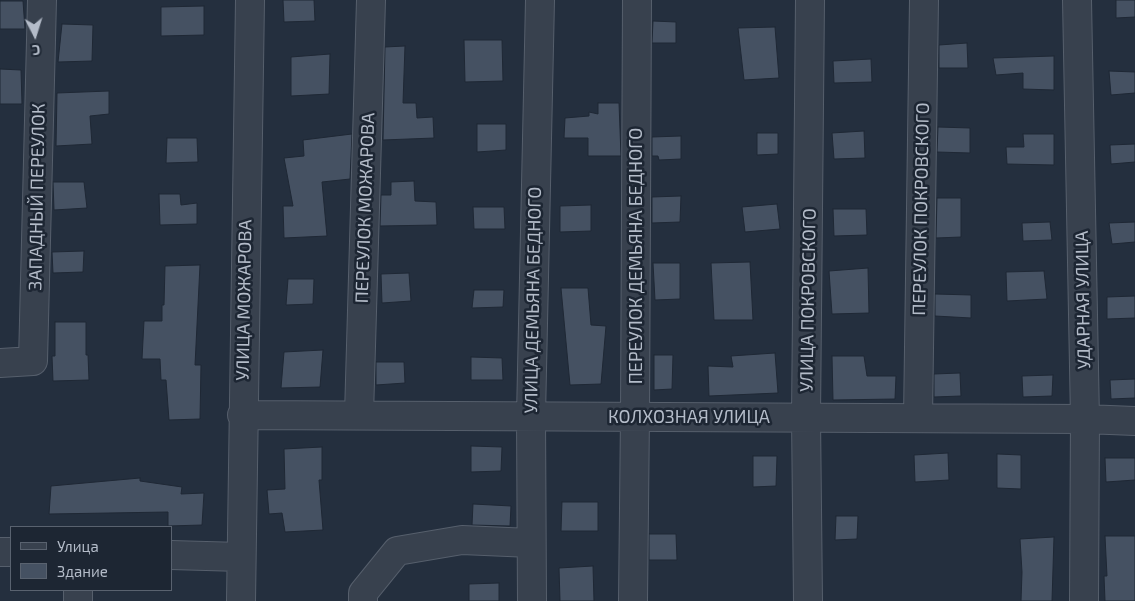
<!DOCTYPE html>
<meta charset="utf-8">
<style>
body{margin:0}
#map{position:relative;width:1135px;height:601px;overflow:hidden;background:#242f3e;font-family:"Exo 2",sans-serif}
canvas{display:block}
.legend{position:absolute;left:10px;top:526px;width:162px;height:65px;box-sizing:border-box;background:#1d2633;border:1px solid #59626f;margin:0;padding:6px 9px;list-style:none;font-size:15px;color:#b4bcc9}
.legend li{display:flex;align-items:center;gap:10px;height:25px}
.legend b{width:25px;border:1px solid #59626f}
.north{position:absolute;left:10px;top:10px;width:50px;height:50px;-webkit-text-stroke:4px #1d2633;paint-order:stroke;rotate:175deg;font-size:14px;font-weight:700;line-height:20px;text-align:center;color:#b4bcc9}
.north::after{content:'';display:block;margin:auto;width:18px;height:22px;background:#b4bcc9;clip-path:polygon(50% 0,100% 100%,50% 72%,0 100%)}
</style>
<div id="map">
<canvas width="1135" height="601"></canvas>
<ul class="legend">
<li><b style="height:6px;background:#38414e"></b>Улица</li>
<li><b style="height:14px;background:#455162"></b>Здание</li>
</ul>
<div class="north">С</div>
</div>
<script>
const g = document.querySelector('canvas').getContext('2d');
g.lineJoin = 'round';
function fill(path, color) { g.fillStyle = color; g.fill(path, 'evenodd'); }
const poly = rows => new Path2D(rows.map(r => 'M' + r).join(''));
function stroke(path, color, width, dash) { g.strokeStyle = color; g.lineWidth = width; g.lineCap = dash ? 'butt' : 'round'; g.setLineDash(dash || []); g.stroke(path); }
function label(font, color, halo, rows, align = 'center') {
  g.font = font + ' "Exo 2",sans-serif'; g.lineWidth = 5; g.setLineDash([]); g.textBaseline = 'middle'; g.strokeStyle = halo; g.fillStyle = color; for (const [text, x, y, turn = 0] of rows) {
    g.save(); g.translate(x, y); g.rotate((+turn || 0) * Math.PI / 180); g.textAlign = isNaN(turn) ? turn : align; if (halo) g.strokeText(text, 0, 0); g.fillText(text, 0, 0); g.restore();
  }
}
const building = poly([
 [283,0,314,0,315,21,284,22,283,0],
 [1116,0,1135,0,1135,17,1116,18,1116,0],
 [0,1,23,1,25,29,0,29,0,1],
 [204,6,204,35,161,36,161,7,204,6],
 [653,21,676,22,676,43,652,43,653,21],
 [62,24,93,25,92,61,58,62,62,24],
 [775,27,779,78,744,80,738,28,775,27],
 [464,40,502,40,503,81,465,82,464,40],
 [967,43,968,68,939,68,939,45,967,43],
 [405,46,403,103,416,103,417,118,433,117,434,138,383,140,385,47,405,46],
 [330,54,329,94,291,96,291,57,330,54],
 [1054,56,1054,90,1023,89,1023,73,996,75,993,58,1054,56],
 [871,59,872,82,834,83,833,61,871,59],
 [0,69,21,70,22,104,0,104,0,69],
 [1109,71,1135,72,1135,93,1111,95,1109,71],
 [109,91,109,114,90,116,92,144,56,146,57,93,109,91],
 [598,103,619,103,621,156,588,156,588,138,564,138,565,118,589,116,589,112,598,114,598,103],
 [477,124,506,124,506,150,477,152,477,124],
 [938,127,970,128,970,153,937,152,938,127],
 [864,131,865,158,834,159,832,133,864,131],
 [757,133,778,133,778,154,757,155,757,133],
 [352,134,350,179,322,182,327,236,284,238,283,206,293,206,284,158,304,156,303,140,352,134],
 [1023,134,1054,134,1054,165,1007,164,1006,147,1024,147,1023,134],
 [681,136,681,159,659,160,658,156,652,156,652,137,681,136],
 [167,138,197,138,198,162,166,163,167,138],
 [1135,144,1135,162,1111,164,1110,145,1135,144],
 [414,181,415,201,436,202,437,225,380,226,381,195,391,195,391,182,414,181],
 [53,182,84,182,87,208,54,210,53,182],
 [159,194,180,194,181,205,197,203,197,224,160,225,159,194],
 [681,196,680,222,652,223,652,197,681,196],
 [937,198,961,198,961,237,936,238,937,198],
 [777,204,780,229,745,232,742,207,777,204],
 [591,205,591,231,560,232,560,206,591,205],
 [473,207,504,207,505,229,474,229,473,207],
 [833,209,866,209,867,235,834,236,833,209],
 [1050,222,1052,240,1023,241,1022,223,1050,222],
 [1135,222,1135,242,1112,244,1109,223,1135,222],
 [84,251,83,272,53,273,52,252,84,251],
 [750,262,753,320,714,320,711,263,750,262],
 [653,263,680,263,680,299,655,300,653,263],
 [200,265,195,365,201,365,200,419,169,420,166,380,161,380,160,359,142,359,144,321,162,321,162,305,164,305,165,266,200,265],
 [868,268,869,313,832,314,829,271,868,268],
 [1044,271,1047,299,1007,301,1006,272,1044,271],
 [409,273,411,301,382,303,381,274,409,273],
 [288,279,314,279,313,304,286,305,288,279],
 [561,288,588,288,591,325,606,326,601,384,570,385,561,288],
 [474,290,504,290,503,307,472,308,474,290],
 [935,294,971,295,971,318,935,316,935,294],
 [1135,296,1135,318,1107,319,1107,297,1135,296],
 [55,322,86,322,86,355,88,355,89,380,53,381,52,356,55,356,55,322],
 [323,350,320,387,281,388,284,352,323,350],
 [775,353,778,393,709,396,708,366,733,367,731,356,775,353],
 [654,355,673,355,672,389,654,390,654,355],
 [832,356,864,356,867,376,896,376,895,399,833,400,832,356],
 [471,357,502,358,503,380,471,380,471,357],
 [376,362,404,362,405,383,376,385,376,362],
 [960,373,961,396,934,397,934,374,960,373],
 [1053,375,1052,396,1023,397,1022,376,1053,375],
 [1135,379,1135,398,1111,399,1110,380,1135,379],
 [471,446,502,447,501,471,471,472,471,446],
 [322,447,322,480,319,480,323,530,285,532,282,513,269,514,267,490,285,489,284,449,322,447],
 [948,453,949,480,915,482,914,455,948,453],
 [997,454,1021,455,1021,489,997,488,997,454],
 [753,456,777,456,776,486,753,487,753,456],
 [1105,458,1135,458,1135,480,1106,482,1105,458],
 [140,478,140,481,182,487,181,494,204,493,202,525,168,526,168,512,49,514,51,486,140,478],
 [562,502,598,502,598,531,561,531,562,502],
 [473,504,511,506,510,526,472,525,473,504],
 [836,516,858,516,857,539,835,540,836,516],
 [649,534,676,534,677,560,649,560,649,534],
 [1105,536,1135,536,1135,601,1105,601,1104,576,1107,576,1105,536],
 [1054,537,1052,601,1021,601,1022,572,1020,539,1054,537],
 [593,566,594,601,560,601,559,568,593,566],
 [499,583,499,601,469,601,469,584,499,583]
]);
fill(building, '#455162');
stroke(building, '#1f2835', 1);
const minor = poly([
 [1077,0,1085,419,1084,601],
 [0,363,33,361,42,0],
 [242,415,1085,419,1135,421],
 [359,415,371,0],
 [918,418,924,0],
 [0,552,11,552],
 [171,555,241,557],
 [78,590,78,601],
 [241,601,250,0],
 [363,601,363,593,397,551,462,540,531,543],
 [532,601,531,416,540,0],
 [633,601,635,416,637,0],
 [808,601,806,417,810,0]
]);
stroke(minor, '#565f6c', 30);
stroke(minor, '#38414e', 28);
label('18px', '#b4bcc9', '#1d2633', [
 ["ЗАПАДНЫЙ ПЕРЕУЛОК",37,197,-89],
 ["ПЕРЕУЛОК МОЖАРОВА",365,208,-88],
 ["ПЕРЕУЛОК ПОКРОВСКОГО",921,209,-89],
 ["ПЕРЕУЛОК ДЕМЬЯНА БЕДНОГО",636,256,-90],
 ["УЛИЦА МОЖАРОВА",244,300,-89],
 ["УЛИЦА ДЕМЬЯНА БЕДНОГО",533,300,-89],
 ["УЛИЦА ПОКРОВСКОГО",808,300,-89],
 ["УДАРНАЯ УЛИЦА",1083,300,-91],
 ["КОЛХОЗНАЯ УЛИЦА",689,417]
]);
</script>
